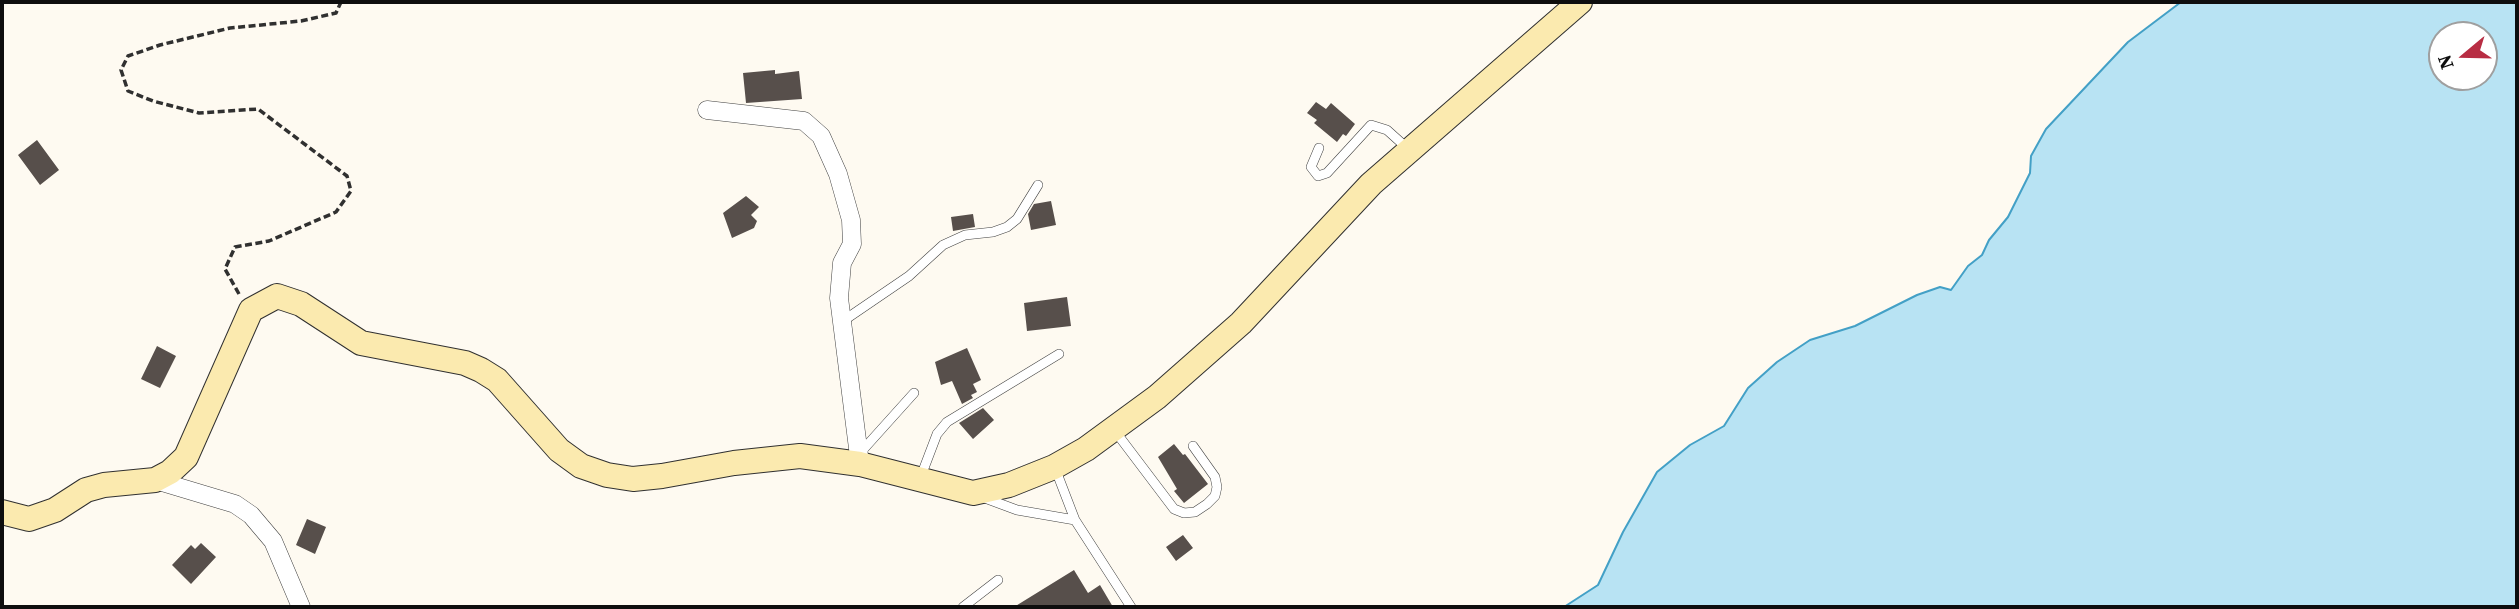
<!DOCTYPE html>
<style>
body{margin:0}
#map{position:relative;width:2519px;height:609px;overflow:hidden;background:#fefaf1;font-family:"Source Serif 4",serif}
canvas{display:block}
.frame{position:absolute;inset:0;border:4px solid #0e0e0e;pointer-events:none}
.north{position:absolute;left:2428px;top:21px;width:70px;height:70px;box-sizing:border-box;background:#fff;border:2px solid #9f9f9f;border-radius:50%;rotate:251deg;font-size:19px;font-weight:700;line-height:28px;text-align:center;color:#0e0e0e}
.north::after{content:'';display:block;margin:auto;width:24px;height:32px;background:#b82d43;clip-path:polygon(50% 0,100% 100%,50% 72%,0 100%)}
</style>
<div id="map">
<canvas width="2519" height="609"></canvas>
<div class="frame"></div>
<div class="north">N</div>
</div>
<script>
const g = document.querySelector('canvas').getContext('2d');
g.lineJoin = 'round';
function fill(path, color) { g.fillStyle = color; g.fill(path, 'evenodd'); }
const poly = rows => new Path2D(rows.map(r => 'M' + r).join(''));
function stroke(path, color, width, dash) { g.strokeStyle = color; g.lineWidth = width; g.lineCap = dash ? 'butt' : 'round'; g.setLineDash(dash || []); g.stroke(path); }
const water = poly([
 [2181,2,2517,2,2517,607,1564,607,1598,585,1623,532,1657,472,1690,445,1724,426,1748,388,1777,362,1810,340,1855,326,1917,295,1940,287,1951,290,1968,266,1982,255,1989,240,2008,217,2030,173,2031,156,2046,129,2128,42,2181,2],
 [2442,35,2484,35,2484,77,2442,77,2442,35]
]);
fill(water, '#b8e3f3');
stroke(water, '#43a0c6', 2);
fill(poly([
 [775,70,775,74,799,71,802,99,746,103,743,73],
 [1316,102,1326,109,1331,103,1355,124,1346,136,1343,134,1337,142,1314,123,1317,120,1307,113],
 [37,140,59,170,40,185,18,155],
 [746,196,759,207,751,215,757,221,754,228,732,238,723,213],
 [1051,201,1056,225,1031,230,1028,214,1034,204],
 [973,214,975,227,953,231,951,217],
 [1067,297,1071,326,1027,331,1024,303],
 [157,346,176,356,160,388,141,379],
 [967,348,981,380,973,384,977,392,971,395,973,398,962,404,952,381,941,385,935,362],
 [983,408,994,420,973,439,959,423],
 [1174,444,1183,455,1185,454,1208,484,1184,503,1174,491,1177,489,1158,457],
 [307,519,326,527,315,554,296,545],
 [1183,535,1193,548,1176,561,1166,547],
 [201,543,216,557,191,584,172,565,191,545,195,549],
 [1074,570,1088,593,1100,585,1113,607,1014,607]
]), '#574f4b');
const lane = poly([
 [1319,148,1311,167,1318,176,1327,173,1371,125,1387,130,1407,148],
 [843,321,909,276,943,245,965,235,993,232,1007,227,1017,219,1038,185],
 [1115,431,1174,509,1184,513,1195,512,1207,504,1215,496,1217,487,1215,477,1193,446],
 [860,453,914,393],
 [1055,468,1075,520,1131,607],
 [921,476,937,434,947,422,1059,354],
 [982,497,1017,510,1075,520],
 [963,607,998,580]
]);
const street = poly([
 [707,110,804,121,821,136,838,174,851,220,852,244,842,263,839,298,860,464],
 [155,480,235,504,251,515,273,541,301,607]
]);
const secondary = poly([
 [2,512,29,519,55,510,86,490,104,485,155,480,170,472,186,457,251,310,277,296,301,304,361,343,465,363,481,370,497,380,559,450,581,466,607,475,633,479,662,476,734,463,800,456,860,464,973,493,1009,485,1054,467,1086,449,1157,397,1241,323,1371,184,1580,2]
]);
stroke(lane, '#414141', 10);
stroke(street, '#414141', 19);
stroke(secondary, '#303030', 26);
stroke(poly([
 [239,294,225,269,235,247,269,241,336,212,351,191,347,176,258,109,199,113,153,101,128,91,121,70,128,56,160,45,230,28,301,21,336,13,341,2]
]), '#303030', 3.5, [7, 3.5]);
stroke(lane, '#fff', 9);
stroke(street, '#fff', 18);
stroke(secondary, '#fbeaaf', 24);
</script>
